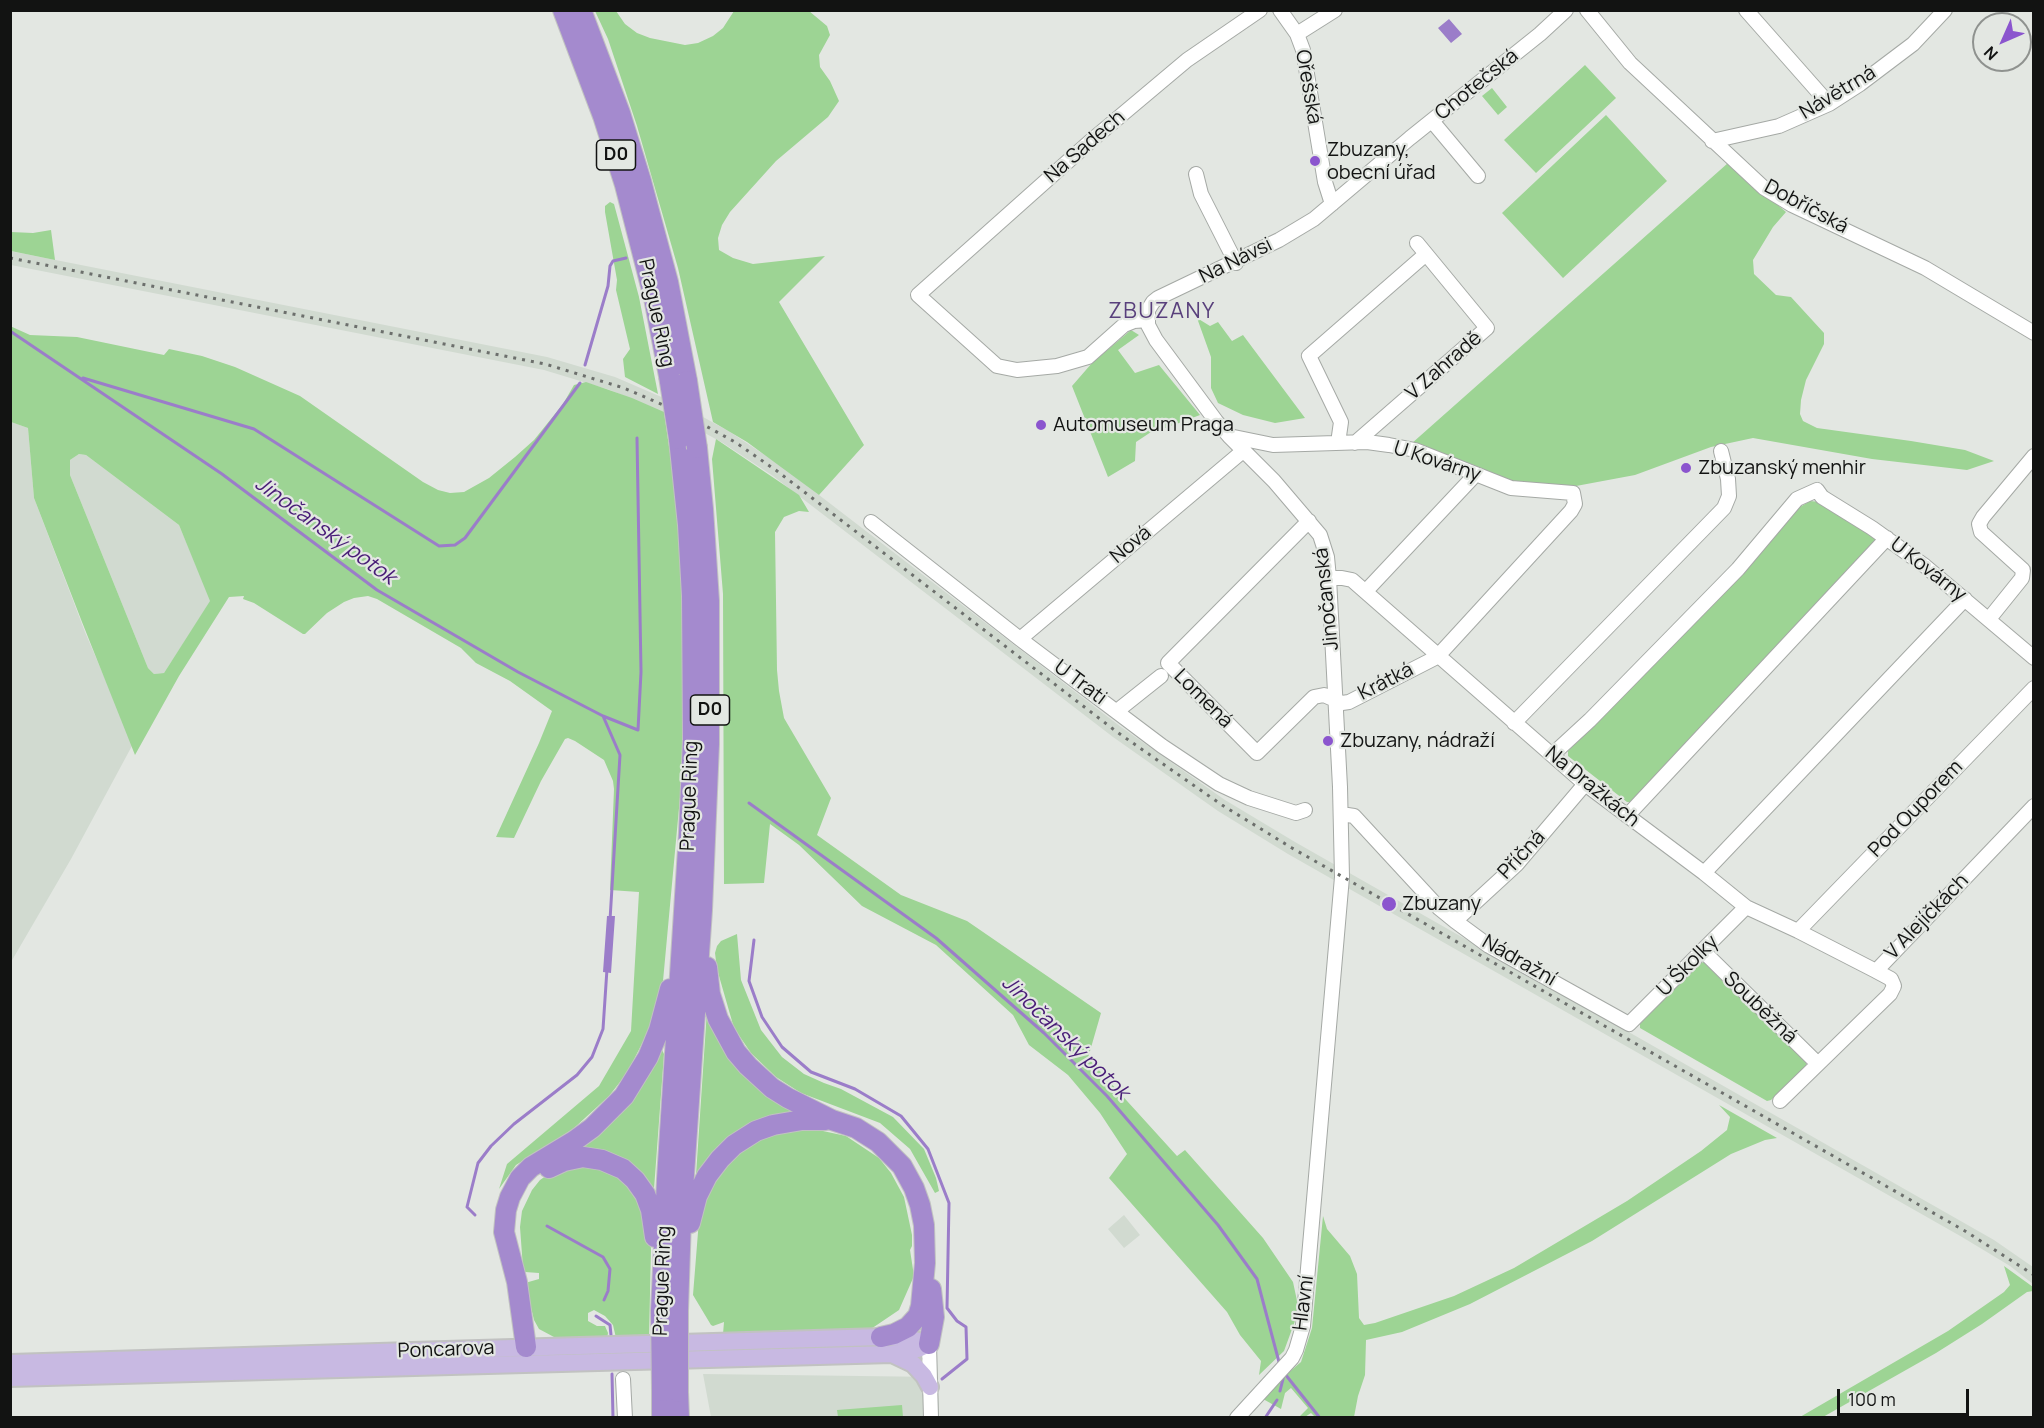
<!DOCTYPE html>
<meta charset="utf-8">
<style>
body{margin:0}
#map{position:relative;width:2044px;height:1428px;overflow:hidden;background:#e3e7e2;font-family:Manrope,sans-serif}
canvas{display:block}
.frame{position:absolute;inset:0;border:12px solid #121312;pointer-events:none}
.north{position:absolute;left:1972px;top:12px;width:60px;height:60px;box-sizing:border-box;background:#e3e7e2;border:2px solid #8f928f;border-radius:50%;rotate:225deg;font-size:16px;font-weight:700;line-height:24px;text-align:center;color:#121312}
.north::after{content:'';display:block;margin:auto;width:21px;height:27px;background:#8b55ce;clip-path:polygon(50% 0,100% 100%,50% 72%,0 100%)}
.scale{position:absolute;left:1837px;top:1389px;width:132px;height:27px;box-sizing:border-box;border:3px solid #121312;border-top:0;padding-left:8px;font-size:18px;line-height:21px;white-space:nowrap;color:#121312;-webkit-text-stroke:4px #e3e7e2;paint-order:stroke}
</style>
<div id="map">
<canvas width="2044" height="1428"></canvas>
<div class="frame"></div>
<div class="north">N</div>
<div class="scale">100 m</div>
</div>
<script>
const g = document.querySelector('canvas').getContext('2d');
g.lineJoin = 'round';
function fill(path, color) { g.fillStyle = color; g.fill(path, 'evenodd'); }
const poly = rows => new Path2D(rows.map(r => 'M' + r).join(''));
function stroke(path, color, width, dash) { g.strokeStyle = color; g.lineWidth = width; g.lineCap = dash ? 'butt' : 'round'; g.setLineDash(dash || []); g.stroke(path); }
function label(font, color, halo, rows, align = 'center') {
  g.font = font + ' Manrope,sans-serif'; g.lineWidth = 4.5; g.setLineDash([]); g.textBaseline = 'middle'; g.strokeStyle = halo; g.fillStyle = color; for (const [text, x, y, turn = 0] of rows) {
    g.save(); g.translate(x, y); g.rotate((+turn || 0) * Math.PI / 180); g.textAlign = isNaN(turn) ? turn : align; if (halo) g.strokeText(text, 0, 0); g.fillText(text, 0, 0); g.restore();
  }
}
fill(poly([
 [10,251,547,357,615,377,687,408,730,432,780,465,1121,727,1225,800,1295,842,1994,1240,2033,1267,2033,1284,2010,1266,1962,1237,1288,854,1218,811,1113,737,773,476,723,443,681,420,610,390,544,370,11,265],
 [11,422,28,428,34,498,85,632,133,744,71,859,11,962],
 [79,454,86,455,179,525,211,601,164,673,154,674,148,668,70,475,70,460],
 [1124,1215,1140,1235,1124,1248,1108,1229],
 [703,1374,938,1377,939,1417,711,1417]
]), '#d1dad0');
fill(poly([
 [595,11,616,11,625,24,637,33,650,38,685,45,698,43,713,36,723,28,734,11,809,11,827,26,830,35,819,55,820,67,830,81,839,101,828,117,776,161,730,212,722,225,718,238,719,250,733,258,753,264,825,256,779,302,864,445,819,495,747,442,713,422,678,268,637,126,608,39],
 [1585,65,1616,98,1536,173,1504,140],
 [1492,88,1507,107,1498,115,1482,96],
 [1606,115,1667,181,1563,278,1502,213],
 [1728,163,1786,212,1773,227,1753,260,1754,274,1776,295,1791,297,1824,333,1824,344,1806,380,1801,400,1800,414,1803,421,1817,428,1911,441,1965,450,1994,461,1967,470,1872,459,1753,438,1711,447,1635,475,1576,486,1528,483,1516,485,1411,444],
 [610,202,614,204,639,297,658,394,625,377,623,359,630,349,616,290,617,280,605,212,605,206],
 [51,230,55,260,11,251,11,232,33,233],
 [1197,318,1210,326,1218,322,1232,341,1243,335,1305,418,1275,423,1243,415,1218,403,1211,388,1211,357],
 [10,326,30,335,77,337,164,355,169,349,202,356,235,367,300,396,423,482,438,490,450,493,464,492,489,478,515,457,534,440,563,404,574,385,586,382,632,398,664,412,686,564,684,754,663,981,651,1026,627,1073,609,1096,573,1129,516,1165,499,1189,507,1164,599,1086,631,1031,639,892,610,890,614,789,613,781,604,760,575,741,568,738,565,739,541,781,514,838,496,837,539,743,552,711,510,681,476,663,461,648,377,599,368,596,354,598,344,602,327,613,305,634,303,634,254,603,243,599,244,596,229,597,179,676,135,755,82,622,34,498,28,428,11,422],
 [79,454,86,455,179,525,210,601,164,673,154,674,148,668,70,475,70,460],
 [1131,330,1139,335,1118,350,1135,373,1159,365,1200,415,1166,428,1157,428,1136,442,1135,461,1108,477,1072,386,1092,363],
 [716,439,799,495,809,512,799,511,784,517,775,532,777,670,779,691,784,718,831,798,817,835,901,895,967,921,1101,1013,1088,1058,1177,1156,1185,1150,1263,1238,1293,1282,1299,1310,1284,1351,1259,1375,1261,1361,1240,1335,1227,1312,1109,1178,1127,1154,1100,1113,1068,1075,1029,1045,1013,1015,936,945,862,906,799,845,770,824,764,883,724,884,723,594,712,459],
 [1810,501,1820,502,1876,538,1875,543,1632,802,1627,802,1568,756,1568,751,1732,583,1800,507],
 [737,934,741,980,761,1030,782,1057,804,1074,824,1083,841,1089,893,1117,924,1149,936,1178,939,1191,935,1193,910,1149,880,1123,801,1093,776,1077,751,1053,734,1028,717,969,715,953,717,946,721,941],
 [1705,962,1806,1060,1806,1067,1771,1100,1767,1101,1640,1028,1640,1024,1699,963],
 [707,1010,799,1112,772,1116,725,1141,711,1154,696,1175],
 [662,1050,664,1054,654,1189,639,1170,621,1157,600,1150,578,1148,647,1076],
 [1719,1105,1777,1138,1765,1140,1731,1154,1592,1241,1470,1304,1402,1332,1366,1340,1365,1375,1358,1396,1354,1417,1315,1417,1311,1413,1305,1417,1299,1417,1308,1408,1291,1388,1285,1393,1281,1409,1263,1399,1275,1384,1301,1362,1312,1328,1323,1216,1327,1229,1350,1256,1357,1274,1359,1318,1364,1325,1375,1323,1454,1296,1514,1268,1627,1201,1701,1151,1727,1130,1730,1117],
 [794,1130,823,1131,846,1136,879,1158,891,1173,904,1197,912,1235,912,1246,910,1250,914,1276,899,1310,865,1333,723,1334,724,1322,713,1326,711,1325,693,1295,699,1220,705,1198,717,1176,738,1153,768,1136],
 [584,1163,630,1182,648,1222,651,1249,649,1338,616,1338,613,1325,605,1316,594,1310,588,1313,588,1321,597,1326,605,1326,608,1333,607,1339,568,1340,554,1337,539,1329,534,1320,525,1283,539,1279,539,1273,525,1272,523,1268,520,1227,522,1211,532,1190,540,1180,553,1171],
 [2004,1266,2033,1287,2033,1291,2027,1292,1982,1324,1936,1353,1823,1417,1800,1417,1948,1331,2004,1292,2010,1285],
 [902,1405,903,1417,838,1417,837,1410]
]), '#9dd494');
fill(poly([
 [1449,19,1462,34,1451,43,1438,28],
 [607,916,615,916,611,973,603,972]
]), '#9b7dc9');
stroke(poly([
 [10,331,222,474,377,590,518,672,603,716,638,730,641,672,637,438],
 [585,365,608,286,610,266,613,261,626,258],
 [83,378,254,429,439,546,455,545,465,538,580,383],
 [603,716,620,755,610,920],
 [749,803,936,938,1044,1033,1107,1096,1218,1225,1257,1279,1279,1362],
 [754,940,749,981,762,1017,782,1047,811,1072,855,1089,901,1116,928,1149,949,1203,947,1308,957,1321,966,1327,967,1359,942,1379],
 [475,1215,467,1207,478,1163,491,1146,514,1124,577,1075,592,1057,603,1029,607,969],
 [547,1226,603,1257,610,1269,608,1291,604,1300],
 [596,1316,610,1325,611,1335],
 [612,1374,613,1418],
 [1285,1374,1320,1418],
 [1280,1391,1284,1375],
 [1265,1418,1277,1400]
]), '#9b7dc9', 3);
const minor = poly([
 [1280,10,1297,34,1303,50,1325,182,1332,204],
 [1587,10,1630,63,1764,188,1792,205,1925,268,2034,333],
 [1746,10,1829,104],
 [1297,34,1335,10],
 [1432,121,1478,176],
 [1712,141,1779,126,1829,104,1860,84,1913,44,1945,10],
 [1196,174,1201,194,1236,263],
 [1148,320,1134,321,1124,325,1088,357,1057,366,1017,370,997,366,918,295,1093,139,1187,60,1260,10],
 [1229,436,1273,445,1367,442,1389,445,1415,450,1511,488,1573,493,1575,504,1571,511,1437,657,1349,702,1342,703,1324,695,1314,697,1257,753,1168,663,1309,521],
 [1338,443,1341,422,1309,356,1426,254],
 [1355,443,1487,328,1417,243],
 [871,522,1020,639,1162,746,1219,784,1249,798,1296,813,1305,810],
 [1329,578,1342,578,1352,580,1585,784,1704,873,1746,907,1798,931,1876,971],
 [1366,591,1476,474],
 [1989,619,2022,578,2023,570,1981,532,1979,524,1983,517,2034,456],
 [1020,639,1243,451],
 [1117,711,1161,676],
 [1514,723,1724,508,1729,496,1728,479,1721,451],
 [1552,755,1590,720,1738,569,1797,499,1817,490,1822,497,1872,528,1925,566,2034,658],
 [1341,814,1354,816,1439,908,1455,921,1489,946,1629,1024,1746,907],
 [1627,816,1887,538],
 [1704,873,1965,599],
 [1455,921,1517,864,1585,784],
 [1798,931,2034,688],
 [1703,951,1818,1064],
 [1780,1101,1890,994,1894,986,1891,979,1876,971,2034,806],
 [929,1344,931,1418],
 [623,1379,625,1418],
 [1237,1418,1292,1358,1296,1350,1303,1326,1342,877,1340,787,1329,578,1327,557,1320,535,1274,481,1229,436,1216,421,1156,340,1148,325,1148,310,1153,302,1158,298,1279,240,1314,219,1410,138,1540,34,1566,10]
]);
const major = poly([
 [892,1354,913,1364,924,1376,930,1387],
 [10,1363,881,1337,907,1338,929,1344],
 [10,1378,892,1354,918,1349,929,1344]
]);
const highway = poly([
 [563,10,603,116,625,185,654,298,669,376],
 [581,10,620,113,641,181,668,282,687,381],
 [707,967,710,994,718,1019,736,1052,748,1066,772,1088,788,1098,832,1120,856,1128,878,1142,902,1166,914,1188,920,1205,924,1225,925,1263,921,1306,918,1316,908,1327,894,1334,881,1337],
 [549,1168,564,1161,583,1157,602,1160,623,1169,635,1180,645,1194,651,1210,655,1237],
 [690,1223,697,1196,707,1176,720,1159,734,1145,756,1131,773,1125,802,1120,826,1120],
 [661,1311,667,1179,689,833,693,739,692,596,688,525,679,439],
 [678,1311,681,1219,702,910,709,744,709,601,703,509,697,448],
 [929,1344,934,1317,931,1289],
 [526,1347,517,1282,504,1232,506,1210,510,1197,520,1178,531,1167,574,1141,592,1128,624,1096,648,1057,659,1030,670,989],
 [662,1391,662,1418],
 [678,1392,679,1418]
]);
stroke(minor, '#a5a9a5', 16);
stroke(major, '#c1c2c1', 20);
stroke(highway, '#c1c2c1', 22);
stroke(minor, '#fff', 14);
stroke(major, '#c8b9e2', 16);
stroke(highway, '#a48ace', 20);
stroke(poly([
 [10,258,545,364,624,388,684,414,735,442,777,471,1117,732,1222,805,1292,848,1965,1231,2034,1275]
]), '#6c6f6c', 3, [3, 6]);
const highwayBridge = poly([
 [669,376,679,439],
 [687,381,697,448],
 [661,1311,662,1391],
 [678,1392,678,1311]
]);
stroke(highwayBridge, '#c1c2c1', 22, []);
stroke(highwayBridge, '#a48ace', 20);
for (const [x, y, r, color] of [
 [1315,161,6,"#8b55ce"],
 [1041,425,6,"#8b55ce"],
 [1686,468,6,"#8b55ce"],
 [1328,741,6,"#8b55ce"],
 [1389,904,8,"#8b55ce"]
]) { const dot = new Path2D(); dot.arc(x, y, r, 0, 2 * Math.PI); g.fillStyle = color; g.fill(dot); stroke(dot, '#e3e7e2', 2); }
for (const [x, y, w] of [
 [616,155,39],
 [710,710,39]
]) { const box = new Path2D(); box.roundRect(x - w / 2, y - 15, w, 30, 4.5); g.fillStyle = '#e3e7e2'; g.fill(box); stroke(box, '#121312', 1.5); }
label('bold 18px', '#121312', null, [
 ["D0",616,155],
 ["D0",710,710]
]);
label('20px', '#121312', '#e3e7e2', [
 ["Chotečská",1477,85,-39],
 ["Ořešská",1308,87,80],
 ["Návětrná",1838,93,-31],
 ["Na Sadech",1085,147,-41],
 ["Dobříčská",1806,207,28],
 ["Na Návsi",1236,261,-26],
 ["Prague Ring",656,313,78],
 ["V Zahradě",1444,366,-41],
 ["U Kovárny",1437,462,18],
 ["Nová",1131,545,-40],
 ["U Kovárny",1928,570,38],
 ["Jinočanská",1327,599,-96],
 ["Krátká",1386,682,-27],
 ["U Trati",1080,683,37],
 ["Lomená",1203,699,45],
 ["Na Dražkách",1592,787,39],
 ["Prague Ring",690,796,-88],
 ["Pod Ouporem",1916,809,-46],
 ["Příčná",1522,855,-47],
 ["V Alejíčkách",1927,917,-46],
 ["Nádražní",1519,961,30],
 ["U Školky",1688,966,-45],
 ["Souběžná",1760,1008,44],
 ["Prague Ring",663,1281,-88],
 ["Hlavní",1304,1303,-83],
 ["Poncarova",446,1350,-2]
]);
label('20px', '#121312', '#e3e7e2', [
 ["Zbuzany,",1327,150],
 ["obecní úřad",1327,173],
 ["Automuseum Praga",1053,425],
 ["Zbuzanský menhir",1698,468],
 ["Zbuzany, nádraží",1340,741],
 ["Zbuzany",1402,904]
], 'left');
label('italic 21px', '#481c77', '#e3e7e2', [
 ["Jinočanský potok",325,531,36],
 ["Jinočanský potok",1065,1038,44]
]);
g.letterSpacing = '1.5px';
label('22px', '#59407c', '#e3e7e2', [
 ["ZBUZANY",1162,312]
]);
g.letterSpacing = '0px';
</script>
